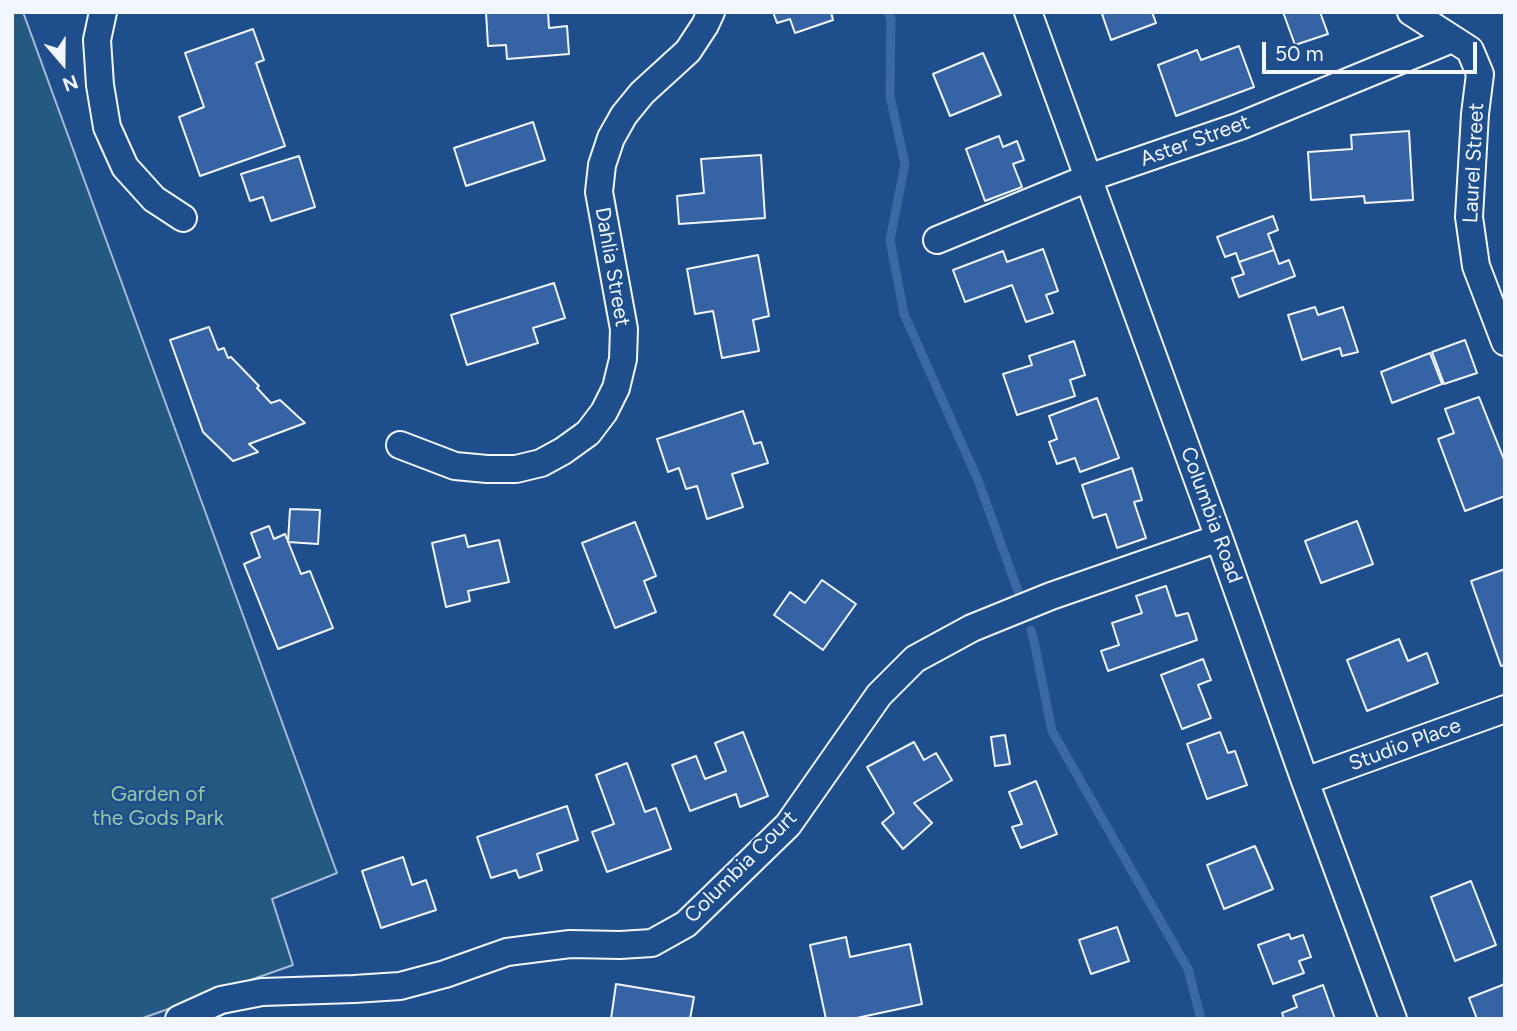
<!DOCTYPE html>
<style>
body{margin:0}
#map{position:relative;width:1517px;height:1031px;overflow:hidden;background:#1f4e8c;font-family:Figtree,sans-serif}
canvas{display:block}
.frame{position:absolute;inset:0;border:14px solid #f2f6ff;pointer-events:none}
.north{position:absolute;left:28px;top:28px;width:70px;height:70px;-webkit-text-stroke:5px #1f4e8c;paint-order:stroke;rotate:160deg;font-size:19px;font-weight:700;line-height:28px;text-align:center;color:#f2f6ff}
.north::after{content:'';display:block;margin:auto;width:24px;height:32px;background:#f2f6ff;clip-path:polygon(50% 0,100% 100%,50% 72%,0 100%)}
.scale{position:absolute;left:1262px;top:42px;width:215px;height:32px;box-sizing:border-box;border:4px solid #f2f6ff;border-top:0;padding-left:9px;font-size:21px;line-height:24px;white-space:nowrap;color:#f2f6ff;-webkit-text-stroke:5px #1f4e8c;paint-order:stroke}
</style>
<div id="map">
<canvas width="1517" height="1031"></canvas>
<div class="frame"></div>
<div class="north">N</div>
<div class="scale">50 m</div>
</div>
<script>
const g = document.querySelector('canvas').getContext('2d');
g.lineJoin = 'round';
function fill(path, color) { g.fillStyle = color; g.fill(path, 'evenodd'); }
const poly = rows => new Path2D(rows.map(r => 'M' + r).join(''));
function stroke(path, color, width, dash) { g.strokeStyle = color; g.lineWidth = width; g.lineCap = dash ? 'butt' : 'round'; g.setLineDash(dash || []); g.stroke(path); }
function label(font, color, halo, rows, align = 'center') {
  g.font = font + ' Figtree,sans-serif'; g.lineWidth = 5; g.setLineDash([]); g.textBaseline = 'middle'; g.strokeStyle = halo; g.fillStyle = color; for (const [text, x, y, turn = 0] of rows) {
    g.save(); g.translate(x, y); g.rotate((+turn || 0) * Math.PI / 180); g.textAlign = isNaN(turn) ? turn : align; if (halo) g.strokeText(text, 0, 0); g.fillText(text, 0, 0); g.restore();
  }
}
const green = poly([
 [12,12,23,12,337,873,272,899,293,965,140,1019,12,1019,12,12]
]);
fill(green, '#245a82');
stroke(green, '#a8bbd7', 2);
stroke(poly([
 [888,12,891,19,890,96,905,164,890,240,904,314,978,480,1018,591],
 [1031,630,1034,641,1052,731,1188,969,1201,1019]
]), '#3b69a3', 9);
const building = poly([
 [486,12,548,12,549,28,567,26,569,54,507,59,506,45,488,46,486,12],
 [773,12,831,12,833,20,795,33,790,19,777,23,773,12],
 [1108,12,1152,12,1156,23,1111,40,1102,14,1108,12],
 [1283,12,1320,12,1328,34,1295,45,1283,12],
 [253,29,264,60,256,63,285,146,200,176,179,117,204,107,185,53,253,29],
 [1239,46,1254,87,1176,116,1158,65,1197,50,1201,60,1239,46],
 [983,53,1001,95,950,116,933,74,983,53],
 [533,122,545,160,466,186,454,148,533,122],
 [1409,131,1413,200,1365,203,1364,196,1311,200,1308,152,1352,149,1351,135,1409,131],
 [999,136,1003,147,1017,141,1024,160,1013,164,1022,187,985,201,966,149,999,136],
 [761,155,765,218,679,224,677,196,704,193,701,159,761,155],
 [299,156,315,207,271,221,263,197,250,201,241,174,299,156],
 [1273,216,1278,230,1268,234,1274,250,1239,262,1236,253,1225,257,1217,237,1273,216],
 [1043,249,1058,291,1046,295,1053,313,1026,322,1012,285,965,302,953,270,1003,251,1007,262,1043,249],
 [1274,250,1279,264,1289,260,1295,276,1239,297,1232,278,1244,274,1239,262,1274,250],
 [758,255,769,316,753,320,759,351,722,358,713,311,695,314,687,269,758,255],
 [554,283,565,318,533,328,538,343,467,365,451,315,554,283],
 [1315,307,1318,315,1343,307,1358,352,1342,356,1340,348,1302,360,1288,315,1315,307],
 [209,327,218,350,224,348,228,358,231,357,259,386,257,388,271,403,280,400,305,423,249,444,258,452,233,461,203,432,170,340,209,327],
 [1465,340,1477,373,1444,384,1432,352,1465,340],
 [1074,341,1085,375,1070,380,1075,396,1017,415,1003,374,1032,365,1029,356,1074,341],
 [1430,353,1442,384,1392,403,1381,372,1430,353],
 [1479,397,1505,462,1505,496,1465,511,1438,439,1454,433,1445,409,1479,397],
 [1097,398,1119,458,1080,472,1075,458,1057,464,1049,442,1057,439,1049,416,1097,398],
 [743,411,754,444,761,442,768,463,732,474,743,507,707,519,697,486,686,489,679,468,668,472,657,439,743,411],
 [1132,468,1142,500,1134,502,1146,538,1117,548,1106,514,1093,518,1082,485,1132,468],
 [290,509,320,510,318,544,288,542,290,509],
 [1357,521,1373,564,1321,583,1305,541,1357,521],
 [635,522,656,576,644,581,656,612,615,628,582,543,635,522],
 [269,526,274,539,285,534,301,574,310,571,333,628,278,649,244,564,260,557,251,533,269,526],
 [465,535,468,547,499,540,509,582,468,591,470,601,446,607,432,543,465,535],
 [1505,569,1505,665,1501,666,1471,581,1505,569],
 [822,580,856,604,823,650,774,615,790,592,805,603,822,580],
 [1166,586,1176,616,1188,613,1197,640,1108,671,1101,651,1119,645,1112,623,1142,613,1136,596,1166,586],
 [1399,639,1408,661,1427,653,1438,683,1367,711,1347,660,1399,639],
 [1203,659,1211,680,1198,685,1211,718,1182,729,1161,675,1203,659],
 [743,732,768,796,740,807,736,794,690,811,672,765,696,756,705,779,726,771,715,743,743,732],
 [1220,732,1228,753,1235,751,1247,785,1207,799,1187,744,1220,732],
 [1005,735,1010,764,995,766,991,737,1005,735],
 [914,742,924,760,936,753,952,780,914,803,932,823,903,849,882,823,894,813,867,767,914,742],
 [627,763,645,812,656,808,671,849,607,872,592,832,614,824,596,775,627,763],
 [1036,781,1057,834,1021,848,1012,827,1022,824,1009,792,1036,781],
 [567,806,578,840,537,854,542,870,519,878,516,870,491,878,477,837,567,806],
 [1255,846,1273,889,1224,909,1207,865,1255,846],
 [403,857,412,885,426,880,436,910,381,928,362,871,403,857],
 [1471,881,1496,945,1455,961,1431,897,1471,881],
 [1117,927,1129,961,1091,974,1079,940,1117,927],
 [1289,934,1291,939,1303,935,1311,957,1299,961,1304,973,1273,984,1258,945,1289,934],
 [846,937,850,957,910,944,922,1004,852,1019,826,1019,810,945,846,937],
 [616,984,694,997,690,1019,611,1019,616,984],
 [1505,984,1505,1019,1477,1019,1469,998,1505,984],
 [1323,985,1335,1019,1284,1019,1282,1013,1297,1007,1293,996,1323,985]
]);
fill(building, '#3563a3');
stroke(building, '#f2f6ff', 2);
const minor = poly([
 [103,12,97,40,100,85,107,127,125,167,154,199,183,218],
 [1028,12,1219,538,1305,781,1393,1019],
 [1411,12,1470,50,1480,74,1475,114,1469,217,1476,266,1505,342],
 [937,240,1088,178,1240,126,1452,39],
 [400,445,455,466,487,469,516,469,541,463,563,451,588,433,604,412,616,388,623,359,624,329,599,192,602,165,611,138,624,115,642,93,688,51,705,25,711,12],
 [1305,781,1505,709],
 [179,1019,221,1000,262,992,354,989,400,986,445,974,507,952,570,944,620,945,652,943,686,924,788,825,879,695,915,659,972,628,1051,596,1219,538]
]);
stroke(minor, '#f2f6ff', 30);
stroke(minor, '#1f4e8c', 26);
label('21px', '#f2f6ff', '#1f4e8c', [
 ["Aster Street",1195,141,-20],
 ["Laurel Street",1474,163,-87],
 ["Dahlia Street",612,267,80],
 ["Columbia Road",1211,515,70],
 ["Studio Place",1405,745,-20],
 ["Columbia Court",741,867,-45]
]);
label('21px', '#97c8a6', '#1f4e8c', [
 ["Garden of",158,795],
 ["the Gods Park",158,819]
]);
</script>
